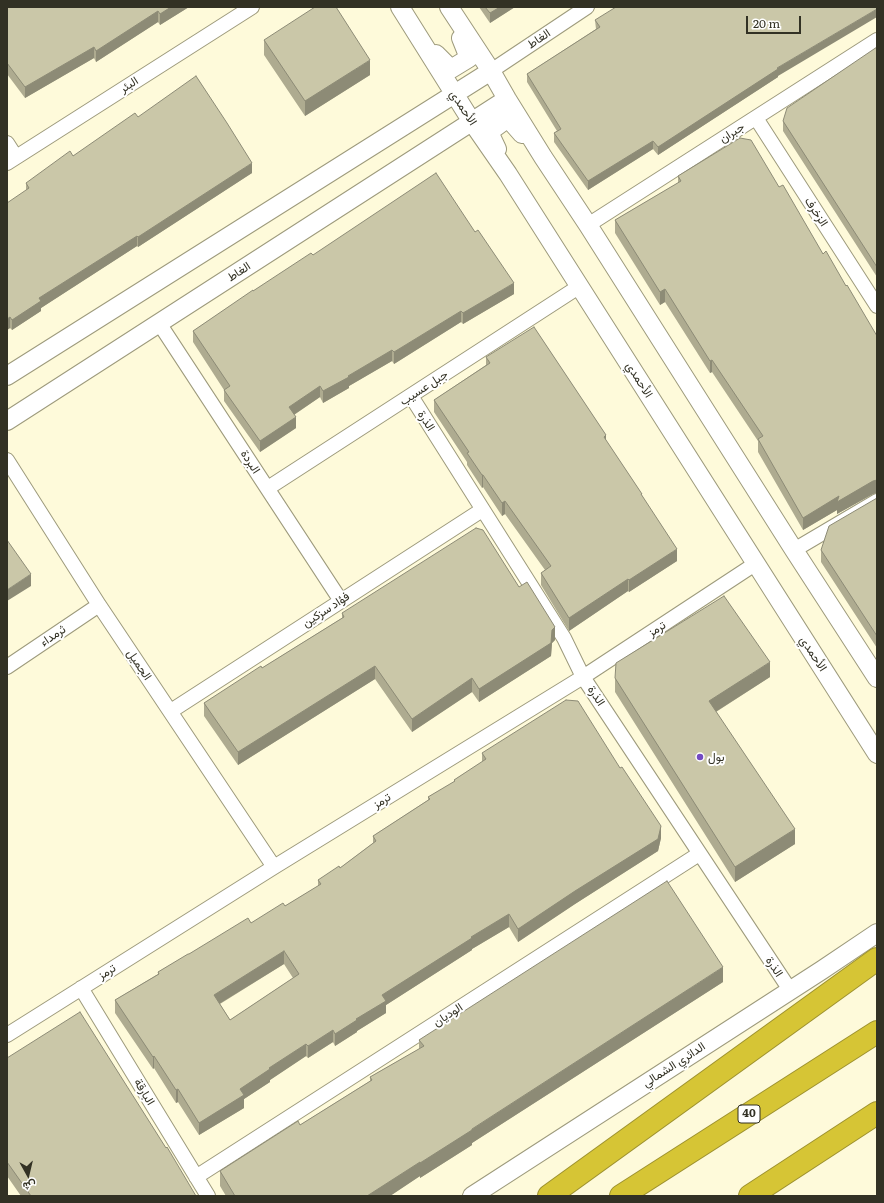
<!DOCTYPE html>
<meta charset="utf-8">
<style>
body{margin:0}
#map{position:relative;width:884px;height:1203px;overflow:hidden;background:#fefada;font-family:Literata,Vazirmatn,serif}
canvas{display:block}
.frame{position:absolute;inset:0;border:8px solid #323124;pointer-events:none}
.north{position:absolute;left:8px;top:1155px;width:40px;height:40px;-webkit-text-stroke:3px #fff;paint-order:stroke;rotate:172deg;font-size:11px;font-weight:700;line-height:16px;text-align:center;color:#323124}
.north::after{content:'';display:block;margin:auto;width:14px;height:18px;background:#323124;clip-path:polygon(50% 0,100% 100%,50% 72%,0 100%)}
.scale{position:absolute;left:746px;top:16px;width:55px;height:18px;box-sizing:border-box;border:2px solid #323124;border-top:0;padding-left:5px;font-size:12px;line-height:14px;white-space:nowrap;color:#323124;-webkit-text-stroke:3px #fff;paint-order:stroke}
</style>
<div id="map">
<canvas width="884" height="1203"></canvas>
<div class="frame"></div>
<div class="north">ش</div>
<div class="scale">20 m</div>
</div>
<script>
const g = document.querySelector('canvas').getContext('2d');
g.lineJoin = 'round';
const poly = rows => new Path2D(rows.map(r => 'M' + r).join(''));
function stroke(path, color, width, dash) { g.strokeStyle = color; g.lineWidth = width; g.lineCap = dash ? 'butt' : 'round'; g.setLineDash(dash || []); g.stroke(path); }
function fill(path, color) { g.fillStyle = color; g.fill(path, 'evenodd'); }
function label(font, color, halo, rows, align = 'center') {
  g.font = font + ' Literata,Vazirmatn,serif'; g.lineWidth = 4; g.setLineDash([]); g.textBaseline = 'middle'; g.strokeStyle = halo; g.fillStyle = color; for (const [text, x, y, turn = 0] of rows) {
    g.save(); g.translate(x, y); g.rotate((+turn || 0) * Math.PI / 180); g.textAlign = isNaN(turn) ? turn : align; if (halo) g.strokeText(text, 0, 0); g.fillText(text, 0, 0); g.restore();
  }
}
const minor = poly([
 [491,71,587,7],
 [756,118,877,306],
 [7,143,16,157],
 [7,163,252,7],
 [588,225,877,40],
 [159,323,341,601],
 [411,396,564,638,583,677,790,990],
 [7,460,99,605,274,867],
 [268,488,580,286],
 [794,550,877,501],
 [7,667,99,605],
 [171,711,482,510],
 [81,988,208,1196],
 [7,1035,274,867,583,677,755,564],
 [196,1177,699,854]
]);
const tertiary = poly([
 [400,7,472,122,508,174,877,754],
 [449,7,491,71,507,99,543,157,588,225,794,550,877,678],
 [436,54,451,69,469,58,461,38],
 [497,149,489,132,508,118,522,134],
 [7,376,491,71],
 [7,421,507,99],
 [472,1196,822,970,877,933]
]);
const motorway = poly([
 [549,1196,877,959],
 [621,1196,877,1032],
 [750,1196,877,1113]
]);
stroke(minor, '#9d9a7c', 16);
stroke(tertiary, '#9d9a7c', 20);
stroke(motorway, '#9d912f', 24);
stroke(minor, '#fff', 14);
stroke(tertiary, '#fff', 18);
stroke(motorway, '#d6c535', 22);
fill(poly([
 [7,7,189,7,160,25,158,22,96,62,94,58,25,98,7,74],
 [479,7,515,7,490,23],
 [595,20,778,76,778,77,658,155,653,149,588,190,554,142,554,133,557,131,527,82,527,74,596,29],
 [264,40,370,75,305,116,264,55],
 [877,47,877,277,783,131,783,121],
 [138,117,252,173,138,247,137,246,41,308,41,311,12,330,10,328,7,330,26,190,26,183,73,156],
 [678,176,779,187,823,254,846,286,877,336,877,493,873,494,837,514,837,510,803,530,758,452,758,441,712,372,710,373,665,302,660,305,615,233,615,220,678,183],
 [313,255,514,294,463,324,461,322,394,364,392,361,349,386,349,388,323,403,320,397,294,415,296,428,260,452,224,401,224,390,193,342,193,331,253,291],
 [486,357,606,441,642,496,677,561,629,592,628,591,569,631,541,585,541,573,545,570,505,514,502,516,483,487,482,488,467,465,467,462,434,412,434,400,486,365],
 [877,498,877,648,821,562,821,550],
 [519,587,555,640,552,643,551,656,479,702,472,692,412,732,375,679,238,765,204,716,204,703,262,668,342,618,342,613],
 [770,677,716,712,795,844,735,882,615,692,615,678],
 [482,753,661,838,658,851,575,904,518,942,509,927,472,949,472,950,386,1005,386,1013,357,1031,357,1032,335,1046,333,1042,308,1058,306,1056,270,1080,270,1082,244,1099,244,1108,199,1135,178,1102,176,1103,154,1068,153,1069,115,1013,115,1000,158,974,158,972,189,954,285,906,318,886,318,880,340,868,373,843,373,836,428,800,428,797,454,782,454,780,482,762],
 [284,964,293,978,230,1020,220,1004],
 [723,982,472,1143,472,1145,420,1178,420,1176,390,1196,226,1196,220,1186,220,1171,300,1125,370,1081,370,1077,419,1049,419,1040],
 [7,1058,196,1196,21,1196,7,1176]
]), '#aeab90');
fill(poly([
 [171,7,189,7,160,25,160,14],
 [500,7,515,7,490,23,490,13],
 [877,9,877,17,778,76,778,77,658,155,658,147,777,68],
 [158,11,158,22,96,62,96,51],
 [94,47,94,58,25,98,25,87],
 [370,60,370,75,305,116,305,101],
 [653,141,653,149,588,190,588,181],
 [252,163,252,173,138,247,138,237],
 [137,236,137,246,41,308,41,311,12,330,12,320,39,298],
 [514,283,514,294,463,324,463,313],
 [665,289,665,302,660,305,660,292],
 [461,311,461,322,394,364,394,352],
 [10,317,10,328,7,330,7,319],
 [392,350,392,361,349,386,349,388,323,403,323,391,348,376],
 [712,360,712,372,710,373,710,361],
 [320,386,320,397,289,418,289,407],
 [296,417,296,428,260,452,260,441],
 [606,435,606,447,604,437],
 [482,475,483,475,483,487,482,488],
 [877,480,877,493,873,494,837,514,837,510,803,530,803,518,839,496,873,481],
 [505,501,505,514,502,516,502,503],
 [677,549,677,561,629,592,629,580],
 [31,574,31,586,7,601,7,590],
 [628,579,628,591,569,631,569,618],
 [555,627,555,640,552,643,551,656,479,702,479,689],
 [770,662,770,677,709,716,709,701],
 [375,666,375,679,238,765,238,752],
 [472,678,472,692,412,732,412,719],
 [661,826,661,838,658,851,575,904,518,942,518,929],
 [795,829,795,844,735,882,735,867],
 [509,914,509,927,472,949,472,950,386,1005,386,1013,357,1031,357,1032,335,1046,335,1034,356,1019,382,995,471,937],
 [284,951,284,964,214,1007,214,995],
 [723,967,723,982,472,1143,472,1145,420,1178,420,1163],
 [333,1030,333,1042,308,1058,308,1046],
 [306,1044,306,1056,270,1080,270,1082,244,1099,244,1108,199,1135,199,1123,240,1089,269,1068],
 [154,1056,154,1068,153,1069,153,1057],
 [178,1089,178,1102,176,1103,176,1090],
 [420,1162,420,1176,390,1196,367,1196]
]), '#8d8b76');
const building = poly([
 [7,7,171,7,160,14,158,11,96,51,94,47,25,87,7,63,7,7],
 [315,7,336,7,370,60,305,101,264,40,315,7],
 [485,7,500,7,490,13,485,7],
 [616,7,877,7,877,9,777,68,778,69,658,147,653,141,588,181,554,133,561,129,527,74,600,27,595,20,616,7],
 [877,47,877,267,783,121,787,108,877,47],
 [196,76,227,123,252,163,138,237,137,236,39,298,41,301,12,320,10,317,7,319,7,203,29,188,26,183,70,151,73,156,135,113,138,117,196,76],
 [740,138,751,140,779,187,783,185,823,254,826,251,846,286,847,285,877,336,877,480,873,481,837,502,839,496,803,518,758,439,763,436,712,360,710,361,665,289,660,292,615,220,681,181,678,176,740,138],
 [436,173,475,232,478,230,514,283,463,313,461,311,394,352,392,350,348,376,349,377,323,391,320,386,289,407,296,417,260,441,224,390,230,386,193,331,253,290,253,291,311,253,313,255,436,173],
 [534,327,606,435,604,437,642,494,641,494,677,549,629,580,628,579,569,618,541,573,551,566,505,501,502,503,483,475,482,475,467,453,469,452,434,400,490,363,486,357,534,327],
 [877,498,877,636,821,550,829,526,877,498],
 [476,528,483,530,519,587,527,582,555,627,552,630,551,643,479,689,472,678,412,719,375,666,238,752,204,703,261,666,262,668,344,617,342,613,476,528],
 [7,540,31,574,7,590,7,540],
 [724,596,770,662,709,701,795,829,735,867,615,678,616,663,724,596],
 [566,700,578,701,620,768,622,767,661,826,658,839,575,891,518,929,509,914,471,937,472,938,382,995,386,1001,356,1019,357,1020,335,1034,333,1030,308,1046,306,1044,269,1068,270,1069,240,1089,244,1095,199,1123,178,1089,176,1090,154,1056,153,1057,115,1000,159,974,158,972,188,954,189,954,248,918,251,923,283,903,285,906,321,884,318,880,339,866,340,868,376,841,373,836,430,799,428,797,455,781,454,780,486,759,482,753,566,700],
 [284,951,299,974,230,1020,214,995,284,951],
 [667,881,723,967,472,1129,472,1130,420,1163,420,1162,367,1196,235,1196,220,1171,298,1121,300,1125,372,1080,370,1077,424,1046,419,1040,667,881],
 [80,1012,166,1148,167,1147,196,1196,31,1196,7,1162,7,1058,80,1012]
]);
fill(building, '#cac7a8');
stroke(building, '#8d8b76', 1);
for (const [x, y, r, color] of [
 [700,757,4,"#734ac3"]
]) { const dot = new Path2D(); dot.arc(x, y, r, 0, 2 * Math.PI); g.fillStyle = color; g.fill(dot); stroke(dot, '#fff', 1.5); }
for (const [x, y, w] of [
 [749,1114,22]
]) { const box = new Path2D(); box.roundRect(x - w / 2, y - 9, w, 18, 3); g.fillStyle = '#fff'; g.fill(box); stroke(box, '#323124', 1); }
label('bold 11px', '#323124', null, [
 ["40",749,1114]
]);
label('12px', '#323124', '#fff', [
 ["الغاط",539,39,-34],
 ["البئر",129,85,-32],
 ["الأحمدي",463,108,57],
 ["جبران",732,133,-32],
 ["الزخرف",816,212,57],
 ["الغاط",239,272,-33],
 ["الأحمدي",639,380,58],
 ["جبل عسيب",424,388,-33],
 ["الذرة",426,421,58],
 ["البردة",250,462,57],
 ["فؤاد سزكين",326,610,-33],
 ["ترمز",657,629,-33],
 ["ثرمداء",53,636,-34],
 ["الأحمدي",813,654,57],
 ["الجميل",139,665,56],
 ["الذرة",596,696,57],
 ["ترمز",382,801,-32],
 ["الذرة",774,967,57],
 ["ترمز",107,972,-32],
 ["الوديان",448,1015,-33],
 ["الدائري الشمالي",674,1065,-33],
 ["البارقة",144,1092,59]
]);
label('12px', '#323124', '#fff', [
 ["بول",708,757]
], 'left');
</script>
